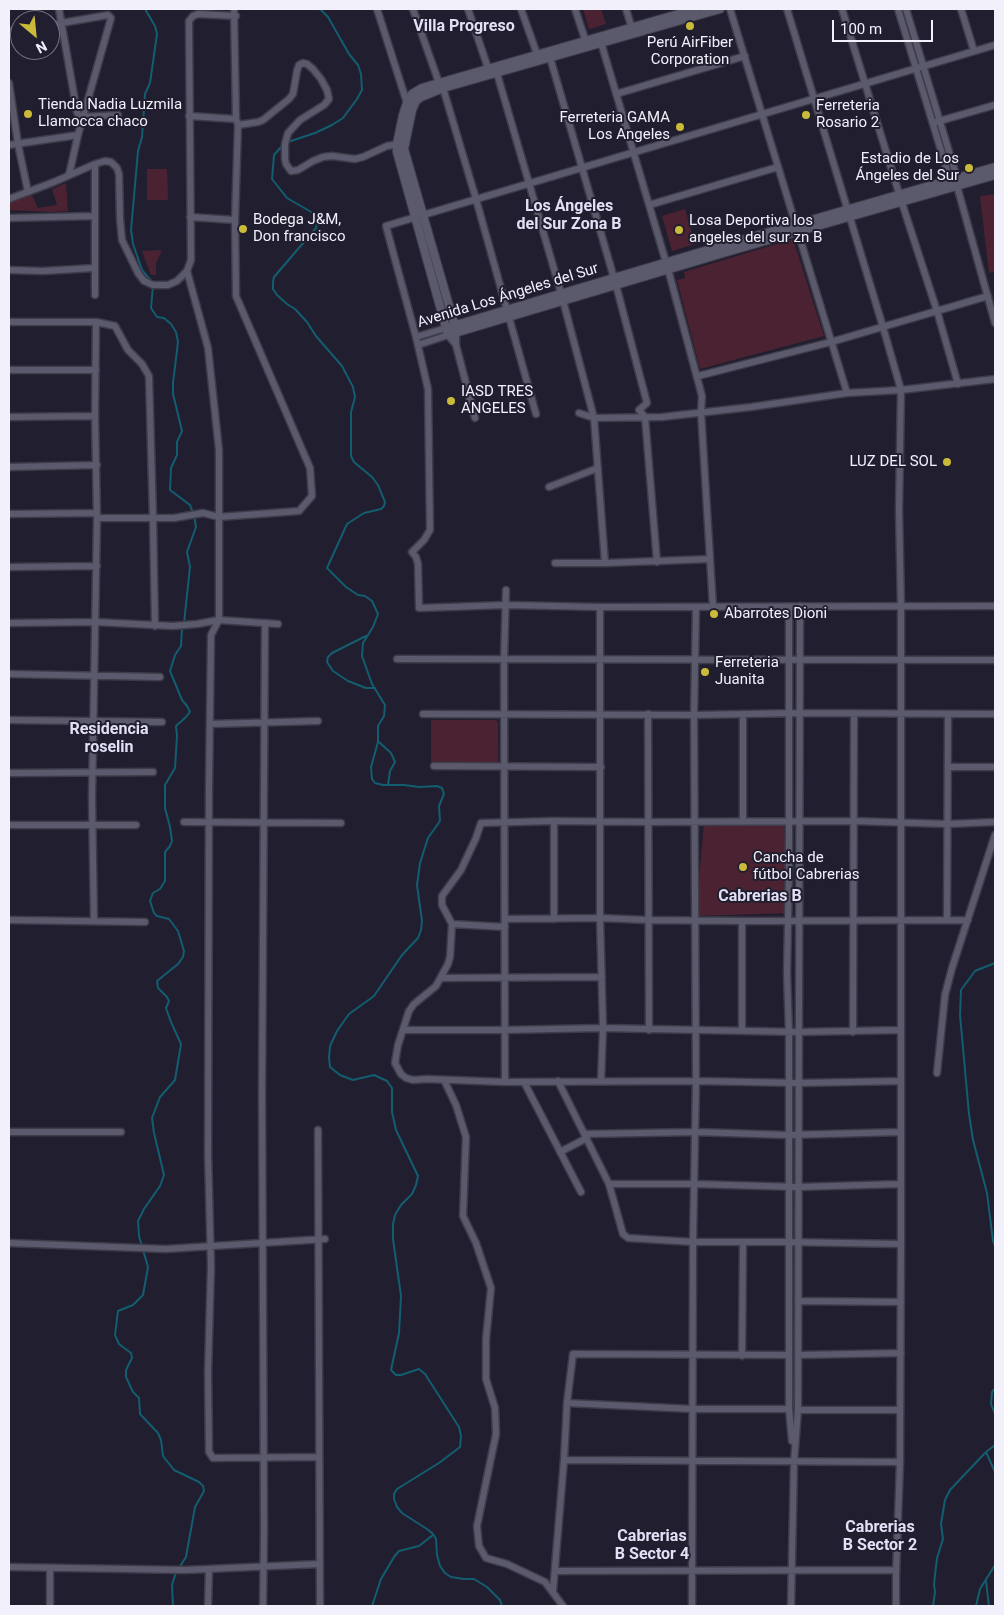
<!DOCTYPE html>
<meta charset="utf-8">
<style>
body{margin:0}
#map{position:relative;width:1004px;height:1615px;overflow:hidden;background:#211f2f;font-family:Roboto,sans-serif}
canvas{display:block}
.frame{position:absolute;inset:0;border:10px solid #f1f0fb;pointer-events:none}
.north{position:absolute;left:10px;top:10px;width:50px;height:50px;box-sizing:border-box;background:#211f2f;border:1px solid #747381;border-radius:50%;rotate:152deg;font-size:14px;font-weight:700;line-height:20px;text-align:center;color:#f1f0fb}
.north::after{content:'';display:block;margin:auto;width:18px;height:22px;background:#caba3a;clip-path:polygon(50% 0,100% 100%,50% 72%,0 100%)}
.scale{position:absolute;left:832px;top:20px;width:101px;height:22px;box-sizing:border-box;border:2px solid #f1f0fb;border-top:0;padding-left:6px;font-size:15px;line-height:18px;white-space:nowrap;color:#f1f0fb;-webkit-text-stroke:4px #211f2f;paint-order:stroke}
</style>
<div id="map">
<canvas width="1004" height="1615"></canvas>
<div class="frame"></div>
<div class="north">N</div>
<div class="scale">100 m</div>
</div>
<script>
const g = document.querySelector('canvas').getContext('2d');
g.lineJoin = 'round';
function fill(path, color) { g.fillStyle = color; g.fill(path, 'evenodd'); }
const poly = rows => new Path2D(rows.map(r => 'M' + r).join(''));
function stroke(path, color, width, dash) { g.strokeStyle = color; g.lineWidth = width; g.lineCap = dash ? 'butt' : 'round'; g.setLineDash(dash || []); g.stroke(path); }
function label(font, color, halo, rows, align = 'center') {
  g.font = font + ' Roboto,sans-serif'; g.lineWidth = 4; g.setLineDash([]); g.textBaseline = 'middle'; g.strokeStyle = halo; g.fillStyle = color; for (const [text, x, y, turn = 0] of rows) {
    g.save(); g.translate(x, y); g.rotate((+turn || 0) * Math.PI / 180); g.textAlign = isNaN(turn) ? turn : align; if (halo) g.strokeText(text, 0, 0); g.fillText(text, 0, 0); g.restore();
  }
}
fill(poly([
 [583,9,601,9,606,24,589,29],
 [147,169,167,169,168,200,147,200],
 [66,183,68,211,52,212,9,210,10,203,32,195,38,208,57,205,52,189],
 [995,194,995,272,989,273,980,196],
 [685,209,695,244,672,251,662,216],
 [793,239,824,336,700,369,677,280,685,278,684,272],
 [162,250,156,263,156,275,151,275,142,251],
 [431,720,496,720,498,722,498,763,431,762],
 [704,822,784,822,789,913,696,916]
]), '#4b2231');
stroke(poly([
 [145,9,155,26,157,34,150,83,145,94,142,137,138,151,131,230,133,244,142,270,152,282],
 [288,142,315,133,332,125,343,118,357,99,362,90,361,74,358,65,349,54,328,17,320,9],
 [282,146,274,155,272,179,287,198,313,213,318,221,316,228,274,277,273,282,273,289,277,295,287,304,295,309,307,322,316,336,342,366,353,387,355,397,351,412,351,456,354,462,372,477,378,485,385,502,384,506,381,509,364,513,347,524,327,568,346,587,358,595,365,596,372,601,378,614,373,627,363,643,362,656,372,684,385,705,384,716,378,726,378,742,371,767,372,779,375,783,383,785,404,785,419,787,437,786,442,788,444,794,439,806,440,821,428,838,420,863,417,885,422,921,421,930,418,938,402,955,374,996,349,1014,337,1031,330,1046,329,1058,330,1067,340,1075,353,1080,374,1075,387,1081,392,1088,392,1112,396,1130,418,1176,416,1185,412,1194,401,1205,395,1215,393,1224,393,1239,401,1296,399,1333,391,1370,396,1375,401,1375,419,1369,425,1374,459,1427,461,1436,460,1447,439,1463,397,1489,394,1494,394,1499,397,1507,402,1513,427,1529,433,1534,436,1539,437,1555,440,1566,445,1573,451,1577,464,1579,474,1579,487,1587,500,1600,502,1606],
 [153,286,151,308,157,317,164,318,171,324,176,332,178,342,173,383,173,394,182,431,177,442,177,455,171,468,170,490,190,505,194,515,196,527,187,552,190,567,184,623],
 [366,636,332,653,328,657,327,662,333,671,348,681,366,688,375,688],
 [379,742,391,753,395,762,390,771,388,785],
 [995,963,975,971,961,990,960,1015,969,1114,973,1140,987,1193,993,1241,995,1246],
 [995,1388,992,1392,991,1404,995,1414],
 [986,1452,995,1472],
 [179,1568,186,1557,195,1507,204,1491,203,1486,199,1482,174,1470,163,1456,161,1440,158,1433,140,1414,139,1398,133,1392,126,1377,126,1370,132,1358,131,1353,119,1344,115,1335,118,1311,133,1305,143,1295,148,1267,139,1236,138,1221,144,1209,160,1186,164,1175,154,1133,152,1118,160,1097,175,1080,181,1044,171,1022,166,1008,169,1001,167,997,158,988,157,981,178,964,183,957,184,951,178,931,169,919,157,916,154,913,150,901,153,893,160,889,165,881,165,852,170,846,172,841,170,827,165,808,165,785,175,768,177,736,176,726,186,717,190,712,187,706,182,700,170,671,175,655,181,646,182,628],
 [986,1581,989,1606],
 [173,1606,172,1585,176,1572],
 [372,1606,381,1579,394,1557,399,1551,419,1546,433,1535],
 [933,1606,935,1592,934,1584,937,1558,943,1539,941,1524,945,1500,950,1490,986,1452,995,1445],
 [976,1606,980,1589,995,1565]
]), '#135d71', 2);
const minor = poly([
 [59,9,77,112,82,123],
 [377,9,407,103],
 [413,9,439,83,443,88,476,199,536,414],
 [468,9,488,68],
 [521,9,537,54],
 [575,9,585,39],
 [626,9,633,32],
 [730,9,847,393],
 [787,9,883,327,901,390,899,510,901,606,901,1244,900,1462,896,1575,896,1606],
 [842,9,902,203,937,311,958,384],
 [898,9,950,180,954,183],
 [906,9,957,178,957,186,995,323],
 [961,9,974,51],
 [50,25,108,15,111,18,78,135,69,175],
 [9,31,20,30],
 [600,39,668,269,702,396,701,412,713,607],
 [549,54,616,285,647,403,639,410,645,417,657,562],
 [496,70,561,293,594,418,605,563],
 [9,83,18,144,28,192],
 [616,94,745,56],
 [189,116,236,119],
 [84,117,118,115],
 [936,122,995,105],
 [238,125,258,122,263,120,289,99,293,94,297,71,299,65,303,63,307,64,313,69,321,79,327,90,329,99,324,105,300,120,288,133,285,144,285,159,286,164,291,171,298,170,313,161,323,157,332,156,355,159,363,157,387,146,404,143],
 [9,145,78,135],
 [9,199,54,182,95,164,105,161,111,162,117,168,119,174,120,219,122,240,138,273,144,281,153,285,168,285,177,281,187,271,191,260,189,21,193,16,198,14,236,16],
 [649,205,778,167],
 [190,217,235,220],
 [9,218,95,216],
 [9,270,43,271,94,268],
 [187,271,208,348,219,450,219,620,211,635,209,786,208,1154,211,1266,208,1372,209,1452,213,1458,319,1457],
 [95,295,95,164],
 [9,322,96,322,115,326,128,350,142,364,149,376,153,518,155,626],
 [446,328,416,337,428,389,430,530,424,540,412,552,416,557,418,564,419,608,506,605,600,607,995,606],
 [456,333,456,345,475,418],
 [416,337,386,226,995,45],
 [418,345,448,335,456,345],
 [9,370,96,370],
 [698,376,831,342,988,296],
 [579,413,594,418,662,417,751,407,847,393,901,390,995,379],
 [9,417,95,416],
 [9,467,97,465],
 [549,487,598,468],
 [9,514,97,513],
 [97,518,174,518,203,513,219,517,299,511,312,496,310,468,236,296,235,220,238,125,236,119,234,9],
 [555,563,605,563,710,559],
 [9,567,97,566],
 [600,607,600,918,603,1028,601,1081],
 [789,607,789,870,787,974,789,1032,789,1409,792,1441],
 [9,623,96,622,173,626,197,624,219,620,278,624],
 [397,659,995,660],
 [9,674,160,677],
 [423,714,694,715,799,713,995,714],
 [648,714,649,1030],
 [743,714,743,822],
 [9,720,162,722],
 [210,724,318,721],
 [434,766,601,767],
 [948,767,995,767],
 [9,773,153,772],
 [184,822,341,823],
 [9,825,136,825],
 [505,919,600,918,648,920,742,921,968,920],
 [554,919,554,821],
 [947,919,948,715],
 [9,920,145,922],
 [94,921,92,798,97,518,95,416,96,322],
 [742,921,742,1031],
 [452,924,505,927],
 [441,978,602,977],
 [404,1030,505,1030,603,1028,798,1032,901,1030],
 [853,1032,854,714],
 [937,1073,945,995,952,968,995,835],
 [444,1080,456,1105,466,1137,463,1216,476,1243,491,1288,486,1339,486,1379,495,1408,496,1434,477,1526,479,1546,486,1558,507,1564,545,1582,563,1606],
 [558,1081,609,1184,623,1234,628,1238,693,1242,789,1242,901,1244],
 [901,1081,799,1083,696,1081,505,1082,427,1079,413,1080,406,1078,401,1074,395,1063,398,1045,409,1011,414,1004,436,986,448,964,450,957,452,924,442,905,442,896,461,870,476,838,481,823,554,821,647,822,853,821,948,824,995,822],
 [505,1082,504,660,506,590],
 [524,1082,581,1192],
 [318,1130,320,1606],
 [9,1132,121,1132],
 [585,1134,696,1132,788,1135,901,1132],
 [560,1152,587,1138],
 [609,1184,694,1184,798,1187,901,1184],
 [9,1243,166,1249,325,1239],
 [798,1301,901,1302],
 [798,1355,901,1353],
 [742,1356,743,1243],
 [567,1403,693,1409,789,1409],
 [798,1410,900,1410],
 [564,1460,900,1462],
 [9,1567,185,1570,319,1564],
 [50,1568,50,1606],
 [555,1571,896,1570],
 [553,1591,564,1460,567,1403,573,1354,789,1355],
 [208,1606,209,1569],
 [263,1606,264,1530,262,1094,265,623],
 [692,1606,693,1242,696,1081,694,715,696,607],
 [791,1606,794,1462,798,1410,800,606]
]);
const tertiary = poly([
 [696,9,439,83,422,88,412,94,407,103,403,115,397,144,397,152,448,335,730,251,995,175],
 [446,328,728,244,995,167],
 [456,330,404,149,412,110,416,101,421,97,443,88,720,9]
]);
stroke(minor, '#3e3c49', 9);
stroke(tertiary, '#3e3c49', 10);
stroke(minor, '#5b596c', 6);
stroke(tertiary, '#5b596c', 8);
for (const [x, y, r, color] of [
 [690,26,5,"#caba3a"],
 [28,114,5,"#caba3a"],
 [806,115,5,"#caba3a"],
 [680,127,5,"#caba3a"],
 [969,168,5,"#caba3a"],
 [243,229,5,"#caba3a"],
 [679,230,5,"#caba3a"],
 [451,401,5,"#caba3a"],
 [947,462,5,"#caba3a"],
 [714,614,5,"#caba3a"],
 [705,672,5,"#caba3a"],
 [743,867,5,"#caba3a"]
]) { const dot = new Path2D(); dot.arc(x, y, r, 0, 2 * Math.PI); g.fillStyle = color; g.fill(dot); stroke(dot, '#211f2f', 2); }
label('15px', '#f1f0fb', '#211f2f', [
 ["Perú AirFiber",690,43,"center"],
 ["Corporation",690,60,"center"],
 ["Tienda Nadia Luzmila",38,105],
 ["Llamocca chaco",38,122],
 ["Ferreteria",816,106],
 ["Rosario 2",816,123],
 ["Ferreteria GAMA",670,118,"right"],
 ["Los Angeles",670,135,"right"],
 ["Estadio de Los",959,159,"right"],
 ["Ángeles del Sur",959,176,"right"],
 ["Bodega J&M,",253,220],
 ["Don francisco",253,237],
 ["Losa Deportiva los",689,221],
 ["angeles del sur zn B",689,238],
 ["IASD TRES",461,392],
 ["ANGELES",461,409],
 ["LUZ DEL SOL",937,462,"right"],
 ["Abarrotes Dioni",724,614],
 ["Ferreteria",715,663],
 ["Juanita",715,680],
 ["Cancha de",753,858],
 ["fútbol Cabrerias",753,875]
], 'left');
label('15px', '#f1f0fb', '#211f2f', [
 ["Avenida Los Ángeles del Sur",508,296,-17]
]);
label('bold 16px', '#e2e0f6', '#211f2f', [
 ["Villa Progreso",464,27],
 ["Los Ángeles",569,207],
 ["del Sur Zona B",569,225],
 ["Residencia",109,730],
 ["roselin",109,748],
 ["Cabrerias B",760,897],
 ["Cabrerias",880,1528],
 ["B Sector 2",880,1546],
 ["Cabrerias",652,1537],
 ["B Sector 4",652,1555]
]);
</script>
